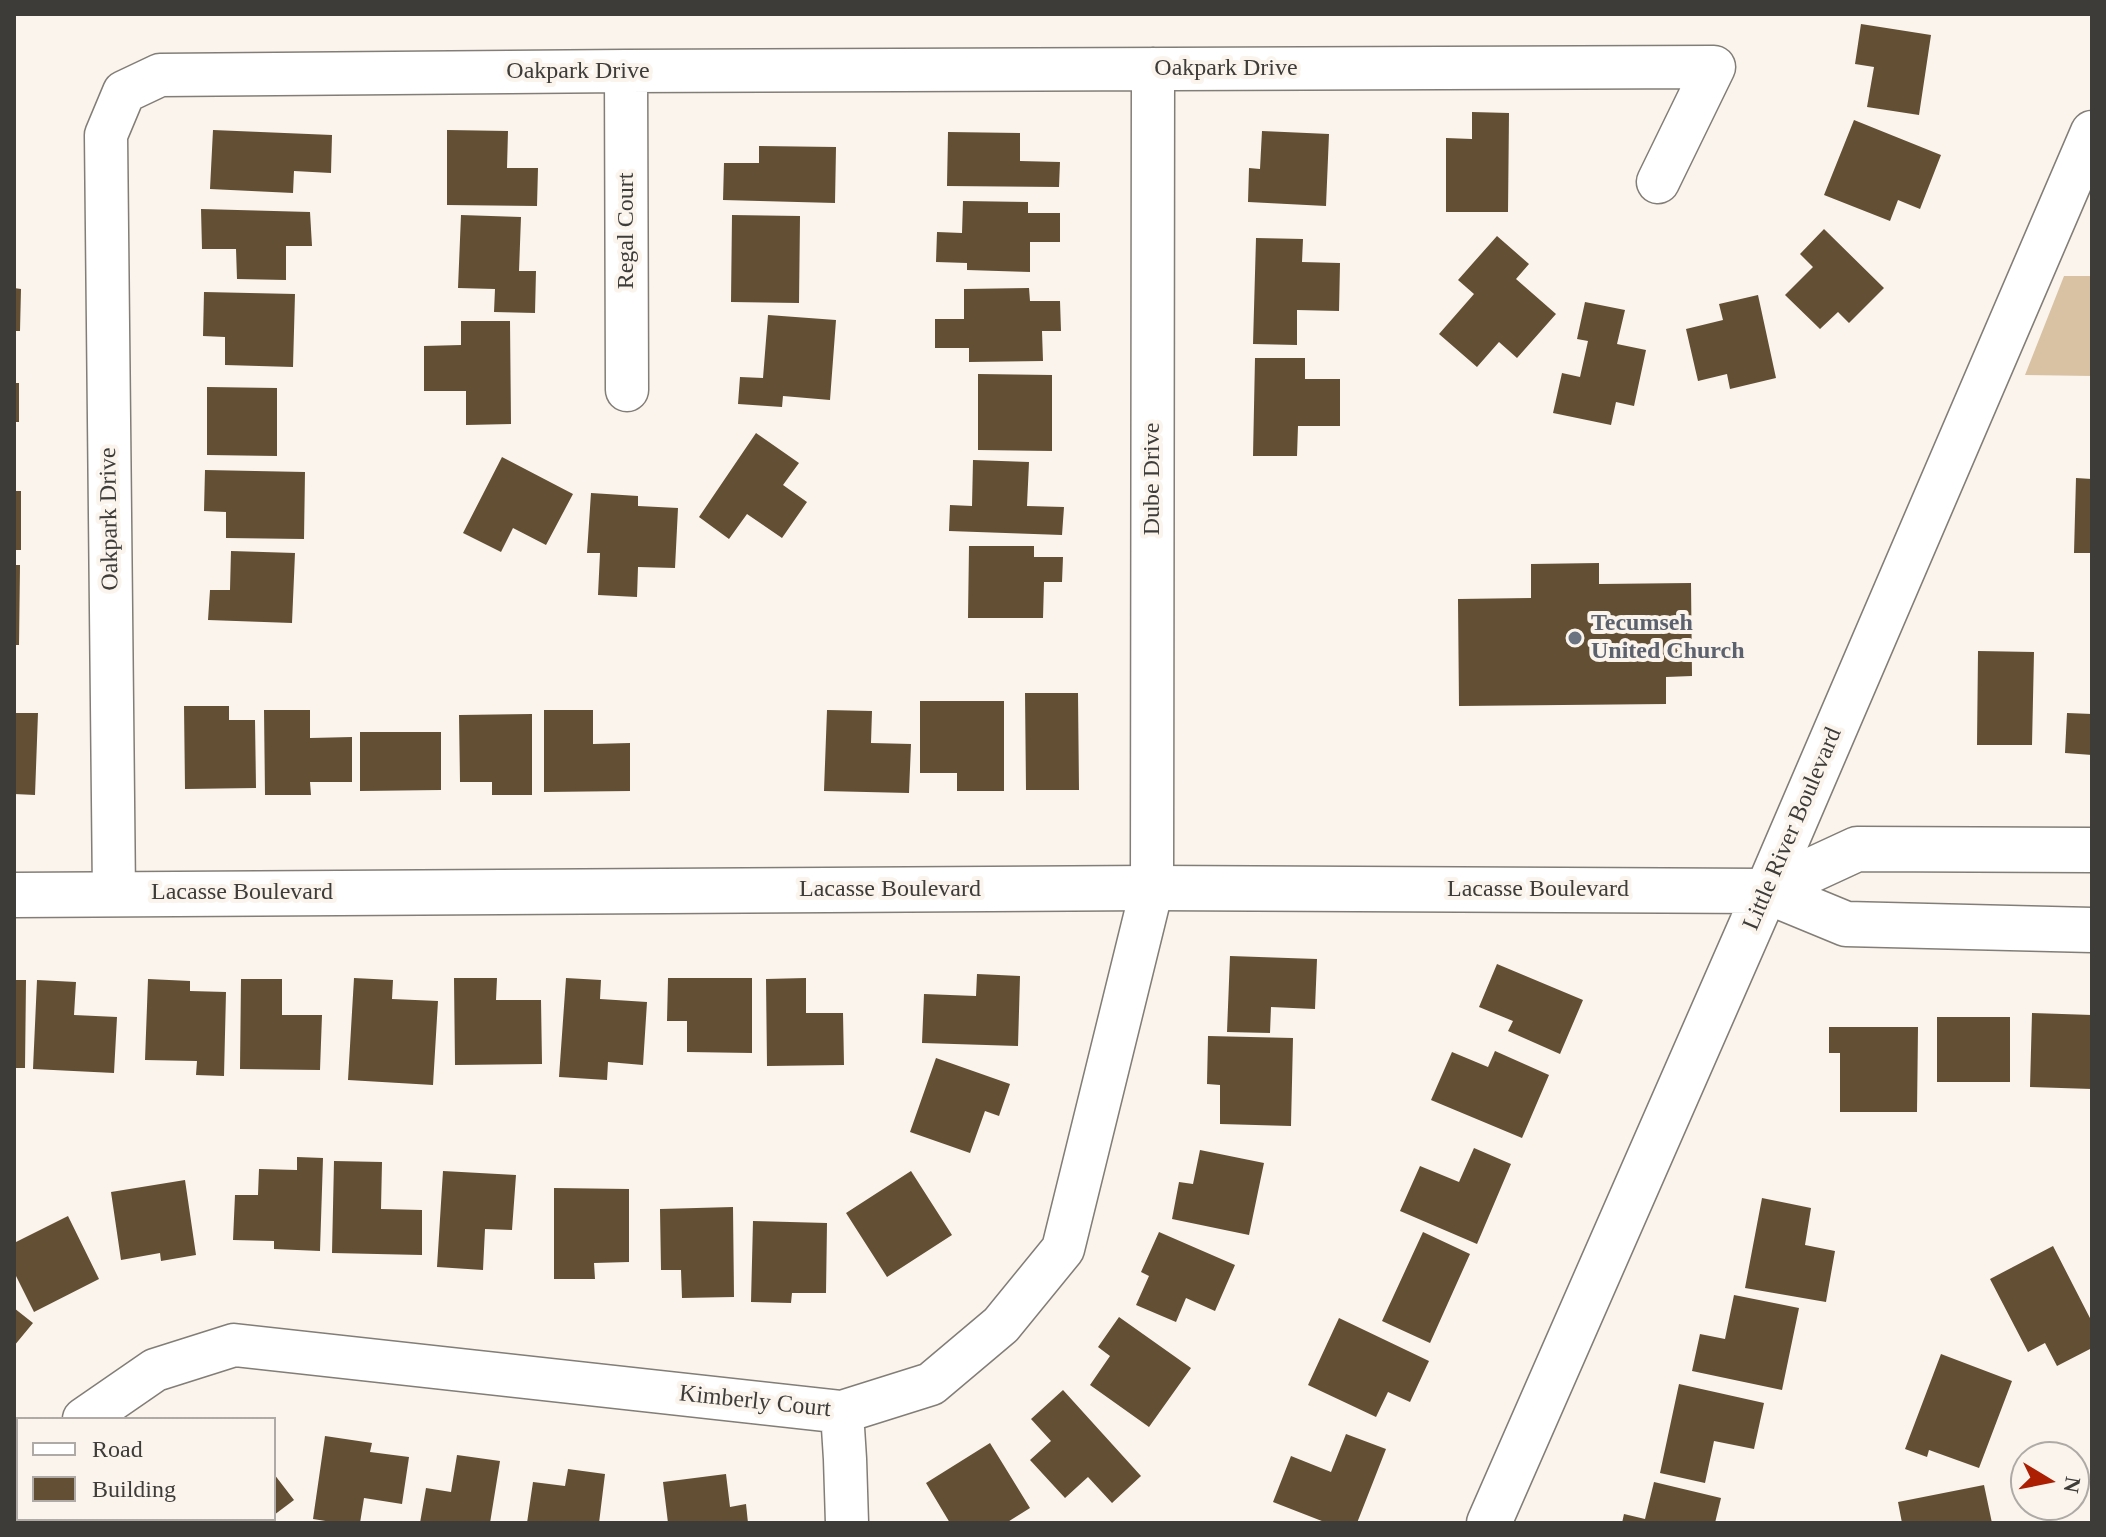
<!DOCTYPE html>
<style>
body{margin:0}
#map{position:relative;width:2106px;height:1537px;overflow:hidden;background:#faf4ed;font-family:"Times New Roman",serif}
canvas{display:block}
.frame{position:absolute;inset:0;border:16px solid #3e3c39;pointer-events:none}
.legend{position:absolute;left:16px;top:1417px;width:260px;height:104px;box-sizing:border-box;background:#faf4ed;border:2px solid #afaaa5;margin:0;padding:10px 14px;list-style:none;font-size:24px;color:#3e3c39}
.legend li{display:flex;align-items:center;gap:16px;height:40px}
.legend b{width:40px;border:2px solid #afaaa5}
.north{position:absolute;left:2010px;top:1441px;width:80px;height:80px;box-sizing:border-box;background:#faf4ed;border:2px solid #afaaa5;border-radius:50%;rotate:100deg;font-size:22px;font-weight:700;line-height:32px;text-align:center;color:#3e3c39}
.north::after{content:'';display:block;margin:auto;width:28px;height:36px;background:#ad1f02;clip-path:polygon(50% 0,100% 100%,50% 72%,0 100%)}
</style>
<div id="map">
<canvas width="2106" height="1537"></canvas>
<div class="frame"></div>
<ul class="legend">
<li><b style="height:10px;background:#fff"></b>Road</li>
<li><b style="height:22px;background:#634f33"></b>Building</li>
</ul>
<div class="north">N</div>
</div>
<script>
const g = document.querySelector('canvas').getContext('2d');
g.lineJoin = 'round';
function fill(path, color) { g.fillStyle = color; g.fill(path, 'evenodd'); }
const poly = rows => new Path2D(rows.map(r => 'M' + r).join(''));
function stroke(path, color, width, dash) { g.strokeStyle = color; g.lineWidth = width; g.lineCap = dash ? 'butt' : 'round'; g.setLineDash(dash || []); g.stroke(path); }
function label(font, color, halo, rows, align = 'center') {
  g.font = font + ' "Times New Roman",serif'; g.lineWidth = 8; g.setLineDash([]); g.textBaseline = 'middle'; g.strokeStyle = halo; g.fillStyle = color; for (const [text, x, y, turn = 0] of rows) {
    g.save(); g.translate(x, y); g.rotate((+turn || 0) * Math.PI / 180); g.textAlign = isNaN(turn) ? turn : align; if (halo) g.strokeText(text, 0, 0); g.fillText(text, 0, 0); g.restore();
  }
}
fill(poly([
 [2064,276,2092,276,2092,376,2025,375]
]), '#d9c2a3');
fill(poly([
 [1861,24,1931,35,1919,115,1867,107,1874,67,1855,64],
 [1472,112,1509,113,1508,212,1446,212,1446,138,1472,139],
 [1854,120,1941,155,1920,209,1898,200,1890,221,1824,195],
 [213,130,332,135,331,173,294,171,293,193,210,189],
 [447,130,508,131,507,168,538,168,537,206,447,205],
 [1262,131,1329,134,1326,206,1248,202,1249,168,1260,169],
 [948,132,1020,133,1020,161,1060,162,1059,187,947,186],
 [759,146,836,147,835,203,723,200,724,163,759,163],
 [963,201,1028,202,1028,213,1060,213,1060,242,1030,242,1030,272,967,270,967,263,936,262,937,232,962,233],
 [201,209,310,212,312,246,286,246,286,280,237,279,236,249,202,249],
 [461,215,521,217,519,271,536,271,535,313,494,312,495,289,458,288],
 [732,215,800,216,799,303,731,302],
 [1824,229,1884,288,1849,323,1838,312,1820,329,1785,295,1813,267,1800,254],
 [1497,236,1529,264,1516,279,1556,314,1517,358,1499,342,1477,367,1439,334,1474,294,1458,280],
 [1256,238,1303,239,1302,262,1340,263,1339,311,1297,310,1297,345,1253,344],
 [14,288,21,289,20,331,14,331],
 [1029,288,1030,301,1060,301,1061,331,1042,331,1043,361,969,362,969,348,935,348,935,319,964,319,964,289],
 [204,292,295,294,293,367,225,365,225,337,203,336],
 [1758,295,1776,378,1730,389,1727,374,1698,381,1686,329,1723,320,1719,304],
 [1585,302,1625,310,1617,344,1646,350,1634,406,1616,402,1611,425,1553,413,1562,373,1580,377,1588,341,1577,339],
 [768,315,836,320,830,400,783,396,782,407,738,404,740,377,763,378],
 [461,321,510,321,511,424,466,425,466,391,424,391,424,346,461,345],
 [1255,358,1305,358,1305,379,1340,379,1340,426,1298,426,1297,456,1253,456],
 [978,374,1052,375,1052,451,978,450],
 [14,383,19,383,19,422,14,422],
 [207,387,277,388,277,456,207,455],
 [756,433,799,463,783,485,807,502,782,538,747,514,729,539,699,517],
 [502,457,573,494,546,545,513,528,501,552,463,533],
 [973,460,1029,462,1027,506,1064,507,1062,535,949,531,950,505,972,506],
 [205,470,305,472,304,539,226,538,226,512,204,511],
 [2076,478,2092,479,2092,553,2074,553],
 [14,491,21,491,21,550,14,550],
 [591,493,638,496,638,506,678,508,675,568,638,567,637,597,598,595,600,553,587,553],
 [969,546,1034,546,1034,557,1063,557,1062,582,1044,582,1043,618,968,618],
 [231,551,295,553,292,623,208,620,210,590,230,590],
 [1599,563,1599,584,1691,583,1692,676,1666,677,1666,704,1459,706,1458,599,1531,598,1531,564],
 [14,565,20,565,19,645,14,645],
 [1978,651,2034,652,2032,745,1977,745],
 [1025,693,1078,693,1079,790,1026,790],
 [920,701,1004,701,1004,791,957,791,957,773,920,773],
 [184,706,229,706,229,720,255,720,256,788,185,789],
 [264,710,310,710,310,738,352,737,352,782,310,782,311,795,265,795],
 [544,710,593,710,593,744,630,743,630,791,544,792],
 [827,710,872,711,871,743,911,744,909,793,824,791],
 [14,713,38,713,35,795,14,794],
 [2067,713,2092,714,2092,755,2065,753],
 [532,714,532,795,492,795,492,782,460,782,459,715],
 [360,732,441,732,441,790,360,791],
 [1230,956,1317,959,1315,1009,1271,1007,1270,1033,1227,1032],
 [1497,964,1583,1000,1560,1054,1508,1031,1513,1021,1479,1007],
 [977,974,1020,976,1018,1046,922,1043,924,994,976,996],
 [354,978,393,980,392,999,438,1001,433,1085,348,1080],
 [454,978,497,978,496,1000,541,1000,542,1064,455,1065],
 [566,978,601,980,600,999,647,1002,643,1065,608,1062,607,1080,559,1077],
 [668,978,752,978,752,1053,687,1052,687,1021,667,1021],
 [806,978,806,1013,843,1013,844,1065,767,1066,766,979],
 [148,979,190,981,190,991,226,992,224,1076,196,1075,197,1061,145,1060],
 [241,979,282,979,282,1015,322,1015,320,1070,240,1069],
 [14,980,26,980,25,1068,14,1068],
 [37,980,76,982,74,1015,117,1017,114,1073,33,1069],
 [2032,1013,2092,1015,2092,1089,2030,1087],
 [1937,1017,2010,1017,2010,1082,1937,1082],
 [1829,1027,1918,1027,1917,1112,1840,1112,1840,1053,1829,1053],
 [1208,1036,1293,1038,1291,1126,1220,1124,1220,1085,1207,1084],
 [1495,1051,1549,1075,1522,1138,1431,1100,1452,1052,1488,1067],
 [936,1058,1010,1084,999,1116,985,1111,970,1153,910,1132],
 [1474,1148,1511,1164,1477,1244,1400,1211,1420,1166,1459,1182],
 [1200,1150,1264,1163,1249,1235,1172,1219,1179,1182,1193,1184],
 [297,1157,323,1158,320,1251,274,1249,274,1241,233,1240,235,1195,258,1195,259,1169,297,1170],
 [334,1161,382,1162,381,1209,422,1210,422,1255,332,1253],
 [443,1171,516,1175,512,1230,485,1229,483,1270,437,1267],
 [911,1171,952,1235,887,1277,846,1213],
 [185,1180,196,1255,161,1261,160,1253,121,1260,111,1192],
 [554,1188,629,1189,629,1262,594,1263,595,1279,554,1279],
 [1762,1198,1811,1208,1805,1245,1835,1251,1826,1302,1745,1288],
 [733,1207,734,1297,682,1298,681,1270,661,1270,660,1209],
 [68,1216,99,1279,34,1312,14,1272,14,1243],
 [753,1221,827,1223,826,1293,792,1293,791,1303,751,1302],
 [1159,1232,1235,1265,1215,1311,1186,1298,1176,1322,1136,1305,1149,1276,1141,1272],
 [1423,1232,1470,1254,1430,1343,1382,1321],
 [2053,1246,2092,1322,2092,1348,2057,1366,2045,1343,2028,1352,1990,1279],
 [1734,1295,1799,1308,1782,1390,1692,1371,1700,1334,1725,1339],
 [14,1308,33,1323,14,1346],
 [1119,1317,1191,1368,1149,1427,1090,1385,1110,1356,1098,1347],
 [1339,1318,1429,1361,1410,1402,1388,1392,1376,1417,1308,1385],
 [1941,1354,2012,1381,1979,1468,1929,1450,1927,1457,1905,1449],
 [1679,1384,1764,1403,1754,1449,1714,1441,1705,1483,1660,1473],
 [1063,1390,1141,1476,1112,1503,1088,1477,1065,1498,1030,1460,1051,1441,1031,1419],
 [1346,1434,1386,1449,1357,1523,1327,1523,1273,1502,1291,1456,1331,1472],
 [325,1436,372,1443,370,1452,409,1457,402,1504,364,1498,360,1523,338,1523,313,1519],
 [990,1443,1030,1508,1006,1523,950,1523,926,1483],
 [457,1455,500,1461,490,1523,420,1523,426,1488,451,1492],
 [568,1469,605,1474,599,1523,527,1523,533,1482,565,1486],
 [274,1474,294,1500,274,1515],
 [726,1474,730,1507,746,1504,748,1523,668,1523,663,1482],
 [1654,1482,1721,1498,1715,1523,1622,1523,1624,1514,1645,1519],
 [1984,1485,1992,1523,1902,1523,1898,1502],
 [133,1519,205,1519,208,1523,128,1523],
 [221,1519,269,1519,263,1523,224,1523]
]), '#634f33');
const street = poly([
 [626,71,627,390],
 [1766,891,2092,132],
 [114,894,106,135,124,92,160,75,626,71,1714,67,1658,182],
 [842,1412,845,1459,847,1523],
 [84,1419,155,1370,234,1345,842,1412,931,1384,1001,1325,1063,1249,1152,888,1153,69],
 [14,1515,18,1509]
]);
const secondary = poly([
 [1766,891,1857,849,2092,850],
 [14,895,1152,888,1766,891,1846,924,2092,930],
 [1489,1523,1766,891]
]);
stroke(street, '#827d76', 45);
stroke(secondary, '#827d76', 47);
stroke(street, '#fff', 42);
stroke(secondary, '#fff', 44);
for (const [x, y, r, color] of [
 [1575,638,8,"#6b7280"]
]) { const dot = new Path2D(); dot.arc(x, y, r, 0, 2 * Math.PI); g.fillStyle = color; g.fill(dot); stroke(dot, '#faf4ed', 3); }
label('24px', '#3e3c39', '#faf4ed', [
 ["Oakpark Drive",1226,69],
 ["Oakpark Drive",578,72],
 ["Regal Court",627,231,-90],
 ["Dube Drive",1153,479,-90],
 ["Oakpark Drive",110,519,-91],
 ["Little River Boulevard",1793,829,-67],
 ["Lacasse Boulevard",890,890],
 ["Lacasse Boulevard",1538,890],
 ["Lacasse Boulevard",242,893],
 ["Kimberly Court",755,1402,6]
]);
label('bold 24px', '#5b616d', '#faf4ed', [
 ["Tecumseh",1591,624],
 ["United Church",1591,652]
], 'left');
</script>
